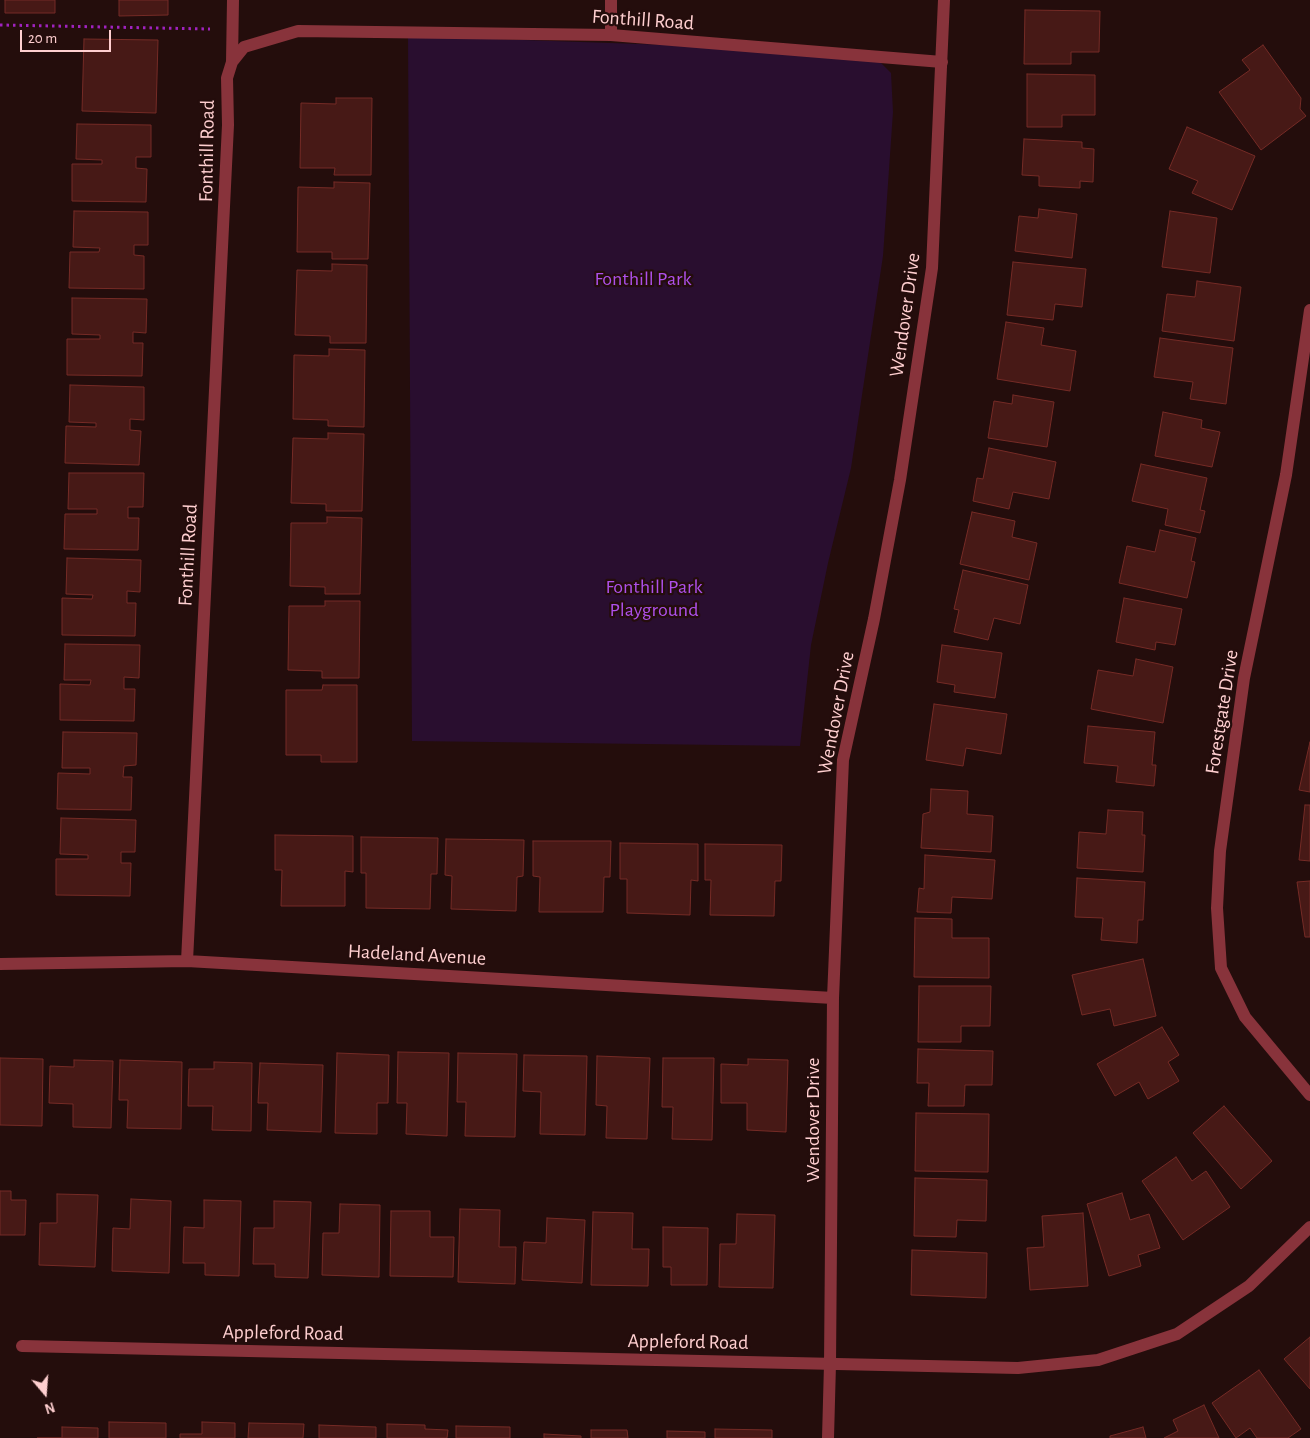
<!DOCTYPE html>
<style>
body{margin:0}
#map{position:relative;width:1310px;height:1438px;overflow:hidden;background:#240d0c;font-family:"Alegreya Sans",sans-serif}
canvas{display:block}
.north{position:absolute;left:20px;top:1368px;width:50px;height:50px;-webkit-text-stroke:4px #240d0c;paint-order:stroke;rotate:162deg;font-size:14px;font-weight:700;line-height:20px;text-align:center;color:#ffcfd0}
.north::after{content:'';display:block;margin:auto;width:18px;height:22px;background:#ffcfd0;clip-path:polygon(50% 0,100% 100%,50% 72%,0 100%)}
.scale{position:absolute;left:20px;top:30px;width:91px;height:22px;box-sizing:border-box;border:2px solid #ffcfd0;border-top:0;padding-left:6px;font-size:15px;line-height:18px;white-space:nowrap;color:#ffcfd0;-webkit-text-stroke:4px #240d0c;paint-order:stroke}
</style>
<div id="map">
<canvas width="1310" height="1438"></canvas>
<div class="north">N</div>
<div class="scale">20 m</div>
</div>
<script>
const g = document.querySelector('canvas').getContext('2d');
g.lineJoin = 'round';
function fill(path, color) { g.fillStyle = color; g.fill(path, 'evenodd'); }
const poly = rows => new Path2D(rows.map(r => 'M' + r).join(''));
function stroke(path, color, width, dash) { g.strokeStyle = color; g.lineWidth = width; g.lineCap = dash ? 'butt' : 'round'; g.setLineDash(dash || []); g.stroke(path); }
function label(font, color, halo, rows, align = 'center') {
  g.font = font + ' "Alegreya Sans",sans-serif'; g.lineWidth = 4.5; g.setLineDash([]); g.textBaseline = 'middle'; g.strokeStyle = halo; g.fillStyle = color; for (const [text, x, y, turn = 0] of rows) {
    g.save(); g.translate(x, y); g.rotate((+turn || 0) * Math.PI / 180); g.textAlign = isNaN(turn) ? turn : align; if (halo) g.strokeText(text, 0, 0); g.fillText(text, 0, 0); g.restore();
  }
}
fill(poly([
 [408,36,870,52,891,73,893,112,883,256,851,468,828,563,811,645,800,746,412,741]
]), '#290e2f');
const building = poly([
 [5,0,55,0,55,13,5,13,5,0],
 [119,0,168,0,168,15,119,16,119,0],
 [1025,10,1100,11,1099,52,1071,52,1071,64,1024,64,1025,10],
 [84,39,158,40,156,113,82,111,84,39],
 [1263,45,1301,98,1300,109,1306,116,1261,150,1219,92,1250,70,1242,60,1263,45],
 [1027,74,1095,75,1095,115,1062,115,1062,127,1027,127,1027,74],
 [336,98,372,98,371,175,334,175,335,168,300,168,301,103,336,104,336,98],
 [77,124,151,125,151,157,136,157,136,168,147,169,146,202,72,201,72,164,102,164,102,160,76,159,77,124],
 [1187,127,1255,156,1232,210,1192,193,1198,181,1169,169,1187,127],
 [1024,139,1082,142,1082,148,1094,149,1093,182,1080,181,1080,188,1039,186,1039,176,1022,175,1024,139],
 [334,182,370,183,368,259,332,259,332,252,297,252,298,187,334,188,334,182],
 [1039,209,1077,214,1072,258,1015,251,1019,216,1038,218,1039,209],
 [74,211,148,212,148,245,134,245,134,255,144,256,144,289,69,288,70,252,99,252,100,248,73,247,74,211],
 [1170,211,1217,218,1210,273,1162,267,1170,211],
 [1013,262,1086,269,1082,307,1055,304,1053,320,1007,315,1013,262],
 [332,264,367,265,366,343,330,343,330,336,295,335,297,270,332,271,332,264],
 [1197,281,1241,287,1234,341,1162,331,1167,294,1195,297,1197,281],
 [72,298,147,299,146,333,133,332,133,343,143,343,142,376,67,375,67,339,100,339,100,335,72,334,72,298],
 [1006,322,1044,328,1041,345,1076,351,1070,391,997,379,1006,322],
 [1160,338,1233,348,1226,404,1190,399,1193,382,1154,377,1160,338],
 [329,349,365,350,364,427,328,426,328,420,293,419,294,355,329,356,329,349],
 [70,385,144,387,144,420,130,419,130,430,141,431,139,465,65,463,66,426,96,427,96,423,69,422,70,385],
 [1013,395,1054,402,1047,447,988,438,994,401,1012,404,1013,395],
 [1163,412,1202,420,1201,428,1220,432,1212,467,1155,456,1163,412],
 [328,433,364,434,362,511,326,511,326,504,291,503,293,438,328,439,328,433],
 [989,448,1056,462,1049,499,1013,492,1009,509,973,501,977,478,983,479,989,448],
 [1141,464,1207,478,1200,510,1205,511,1200,533,1165,525,1168,509,1132,501,1141,464],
 [69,473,144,473,143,507,128,507,128,518,139,518,138,550,64,549,65,514,97,514,97,509,68,509,69,473],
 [972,512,1015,521,1012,537,1037,543,1029,580,960,564,972,512],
 [327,517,362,518,360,594,325,594,325,587,290,586,291,523,327,523,327,517],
 [1160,530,1196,538,1191,561,1195,562,1187,598,1119,583,1127,546,1155,552,1160,530],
 [67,558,141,560,140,592,127,591,127,603,136,603,135,636,62,635,62,598,92,599,93,595,66,594,67,558],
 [963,570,1028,585,1020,624,994,618,988,640,954,632,959,610,954,609,963,570],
 [1124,598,1182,609,1175,645,1156,642,1155,650,1116,642,1124,598],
 [325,601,360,601,359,678,322,678,322,671,288,670,289,606,325,606,325,601],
 [65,644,140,645,139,678,124,677,124,689,135,689,134,721,60,720,60,684,90,685,91,680,64,680,65,644],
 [942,645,1002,653,995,698,954,692,955,685,937,682,942,645],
 [1136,659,1173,667,1163,723,1091,709,1098,670,1133,676,1136,659],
 [323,685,357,685,357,762,321,762,321,755,286,755,286,690,322,690,323,685],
 [934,704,1007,714,1001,754,966,748,963,766,926,760,934,704],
 [1088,726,1155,732,1152,765,1156,765,1154,786,1116,782,1118,766,1084,763,1088,726],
 [63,732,137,733,136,765,124,766,123,777,132,777,131,810,57,809,58,773,90,774,90,768,62,768,63,732],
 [1310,742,1310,792,1299,790,1310,742],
 [931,789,968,791,967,814,993,816,991,852,921,848,923,814,930,812,931,789],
 [1305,805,1310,805,1310,861,1299,860,1305,805],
 [1108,810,1143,812,1142,835,1145,835,1143,872,1077,868,1079,832,1106,834,1108,810],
 [61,818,136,820,135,852,121,852,121,863,131,863,130,896,56,895,56,859,88,859,88,855,60,854,61,818],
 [275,835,353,836,353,872,345,871,345,906,281,906,282,870,275,870,275,835],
 [361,837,438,838,437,874,431,874,430,909,366,908,366,873,361,873,361,837],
 [446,839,524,840,523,876,517,877,516,911,451,909,452,876,445,875,446,839],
 [533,841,611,841,610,877,604,877,603,912,539,912,540,877,533,876,533,841],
 [620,843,698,844,698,881,691,880,690,915,627,913,627,879,620,879,620,843],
 [705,844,782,845,781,881,775,881,774,916,710,915,711,880,705,880,705,844],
 [925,855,995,860,992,899,952,897,951,913,917,912,919,888,924,889,925,855],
 [1077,878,1145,882,1143,920,1138,920,1137,943,1101,940,1103,918,1075,917,1077,878],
 [1310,881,1310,937,1305,937,1297,882,1310,881],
 [915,918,952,919,952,938,989,938,989,978,914,977,915,918],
 [1143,959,1156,1016,1114,1026,1110,1009,1082,1015,1072,975,1143,959],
 [919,986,991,986,990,1026,961,1026,961,1042,918,1042,919,986],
 [1162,1027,1179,1055,1168,1062,1179,1081,1148,1099,1139,1082,1115,1096,1097,1064,1162,1027],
 [918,1049,993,1051,992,1085,965,1085,964,1106,928,1106,929,1083,917,1083,918,1049],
 [398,1052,449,1053,447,1136,406,1134,407,1103,397,1103,398,1052],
 [337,1053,389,1055,388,1103,377,1103,377,1134,335,1133,337,1053],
 [458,1053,517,1054,515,1137,465,1136,466,1102,457,1102,458,1053],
 [524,1055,587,1056,585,1135,540,1134,541,1092,523,1091,524,1055],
 [597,1056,650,1058,647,1139,606,1138,607,1106,596,1105,597,1056],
 [0,1058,43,1059,42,1126,0,1125,0,1058],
 [663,1058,714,1058,712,1140,672,1139,673,1107,662,1107,663,1058],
 [748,1059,788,1060,786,1132,747,1130,747,1103,721,1103,721,1064,748,1065,748,1059],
 [74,1060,113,1061,111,1128,73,1127,73,1104,49,1103,50,1066,74,1067,74,1060],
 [120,1060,182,1062,181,1129,127,1128,128,1100,119,1100,120,1060],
 [214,1062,252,1063,251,1131,212,1130,213,1106,188,1106,189,1069,214,1069,214,1062],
 [260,1063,323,1065,321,1132,267,1130,268,1103,258,1103,260,1063],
 [1224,1106,1272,1161,1241,1189,1193,1133,1224,1106],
 [916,1113,989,1114,988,1172,915,1171,916,1113],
 [1176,1157,1192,1181,1206,1171,1230,1207,1183,1240,1142,1181,1176,1157],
 [915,1178,987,1180,986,1221,957,1220,956,1237,914,1236,915,1178],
 [0,1191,11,1191,11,1200,26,1200,25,1235,0,1235,0,1191],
 [1122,1193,1130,1220,1149,1214,1160,1248,1138,1255,1141,1266,1109,1276,1087,1204,1122,1193],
 [57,1194,98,1195,95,1267,39,1265,40,1223,57,1223,57,1194],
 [131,1199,171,1201,169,1273,112,1271,113,1228,130,1229,131,1199],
 [204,1200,241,1201,239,1276,205,1275,205,1263,183,1263,184,1227,204,1228,204,1200],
 [274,1201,311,1202,308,1278,275,1277,275,1264,253,1264,254,1228,274,1228,274,1201],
 [340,1204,380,1205,379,1277,322,1275,323,1233,339,1233,340,1204],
 [460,1209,500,1210,499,1247,516,1247,515,1284,458,1282,460,1209],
 [391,1211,430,1211,430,1237,454,1237,453,1277,390,1276,391,1211],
 [593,1212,633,1213,632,1249,649,1249,648,1286,591,1285,593,1212],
 [1083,1213,1088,1286,1030,1290,1027,1248,1044,1247,1042,1216,1083,1213],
 [737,1214,775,1215,773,1288,719,1287,720,1244,736,1244,737,1214],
 [547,1218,585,1220,582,1283,522,1280,524,1242,546,1243,547,1218],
 [663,1227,708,1228,707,1285,671,1285,671,1267,663,1267,663,1227],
 [912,1250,987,1253,986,1298,911,1295,912,1250],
 [1310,1337,1310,1389,1284,1359,1310,1337],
 [1259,1370,1301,1429,1288,1438,1257,1438,1250,1428,1236,1438,1212,1403,1259,1370],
 [1204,1405,1219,1438,1164,1438,1178,1431,1173,1420,1204,1405],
 [109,1422,166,1423,166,1438,109,1438,109,1422],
 [202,1422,235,1423,235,1438,180,1438,180,1434,202,1434,202,1422],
 [249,1423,304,1424,303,1438,248,1438,249,1423],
 [387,1424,425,1425,425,1429,448,1430,447,1438,387,1438,387,1424],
 [319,1425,376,1427,376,1438,319,1438,319,1425],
 [456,1426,510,1427,510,1438,456,1438,456,1426],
 [62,1427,98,1428,98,1438,37,1438,62,1438,62,1427],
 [1143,1427,1146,1438,1110,1438,1110,1436,1143,1427],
 [715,1429,772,1430,772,1438,715,1438,715,1429],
 [591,1430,627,1430,628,1438,591,1438,591,1430],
 [667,1431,705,1432,705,1438,667,1438,667,1431],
 [544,1434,581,1436,581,1438,544,1438,544,1434]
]);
fill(building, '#471916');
stroke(building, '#752b26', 1);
stroke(poly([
 [0,25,210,29]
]), '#a023bf', 3, [2.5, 4]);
stroke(poly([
 [611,0,611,35],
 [232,62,233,0],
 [1310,310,1286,475,1244,678,1220,851,1217,908,1221,968,1245,1017,1310,1095],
 [187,961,228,125,227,78,232,62,244,47,298,31,611,35,942,62],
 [0,964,187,961,833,998],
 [22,1346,1018,1368,1098,1360,1177,1334,1249,1286,1310,1227],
 [828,1438,830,1364,833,998,843,760,874,619,900,480,932,268,944,0]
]), '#88333b', 12);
label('20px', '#ffcfd0', '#240d0c', [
 ["Fonthill Road",643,20,4],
 ["Fonthill Road",207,151,-89],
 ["Wendover Drive",905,315,-82],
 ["Fonthill Road",188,555,-87],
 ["Forestgate Drive",1222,712,-81],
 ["Wendover Drive",836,713,-79],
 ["Hadeland Avenue",417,955,3],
 ["Wendover Drive",813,1120,-90],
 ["Appleford Road",283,1333,1],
 ["Appleford Road",688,1342,1]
]);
label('20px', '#ae50ea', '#240d0c', [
 ["Fonthill Park",643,279],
 ["Fonthill Park",654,587],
 ["Playground",654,610]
]);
</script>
